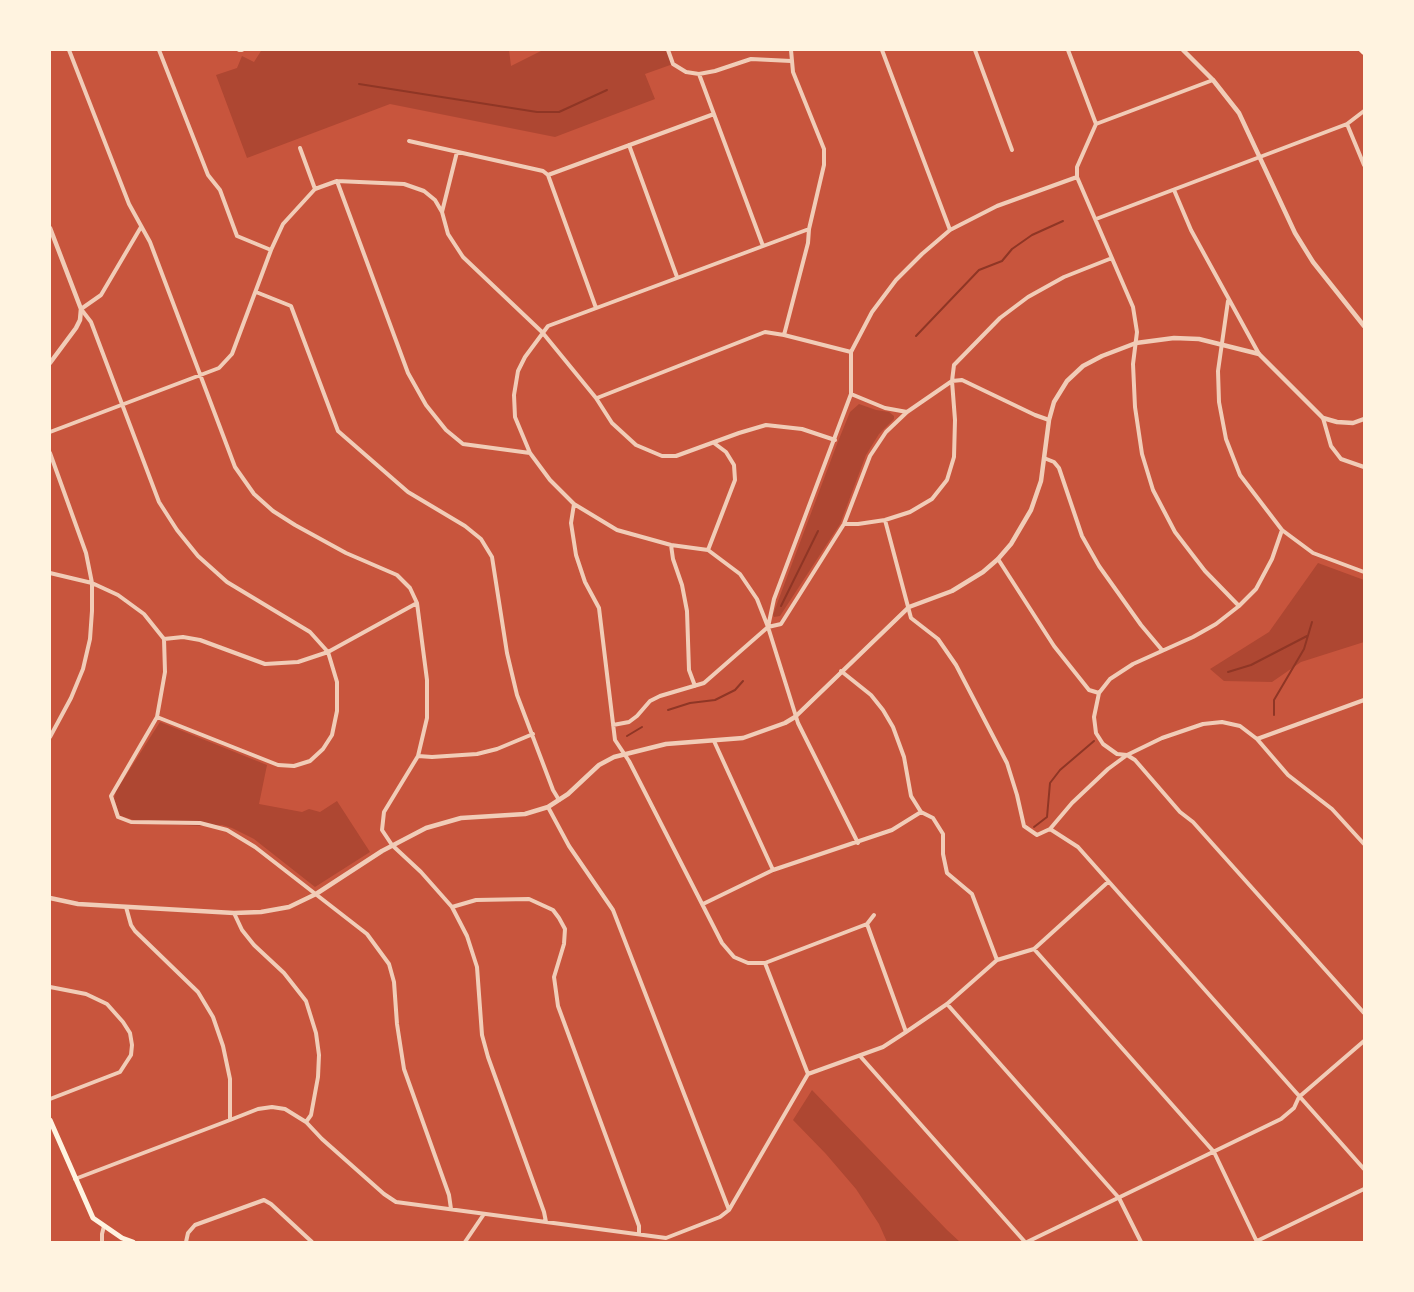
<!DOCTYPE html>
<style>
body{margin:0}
#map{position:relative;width:1414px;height:1292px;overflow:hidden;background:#c8553d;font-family:"Fira Sans",sans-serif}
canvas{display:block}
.frame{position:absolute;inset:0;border:51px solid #fff3e0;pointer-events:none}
</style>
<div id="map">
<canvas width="1414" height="1292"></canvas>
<div class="frame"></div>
</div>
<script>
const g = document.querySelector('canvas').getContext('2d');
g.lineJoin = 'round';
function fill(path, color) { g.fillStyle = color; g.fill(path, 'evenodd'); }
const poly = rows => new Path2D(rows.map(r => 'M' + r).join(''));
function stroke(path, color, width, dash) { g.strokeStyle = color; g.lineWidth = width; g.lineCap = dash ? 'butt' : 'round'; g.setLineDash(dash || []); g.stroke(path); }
fill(poly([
 [259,50,509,50,511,66,543,50,668,50,673,64,645,74,655,99,555,137,390,104,247,158,216,75,237,68,242,56,254,62,261,51],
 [859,404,876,410,889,412,894,416,894,419,879,434,866,455,840,524,780,616,774,617,773,615,778,601,837,444,850,412],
 [1318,563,1364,580,1364,642,1301,662,1272,682,1224,681,1210,669,1269,632],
 [160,722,267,765,259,804,302,812,309,809,320,812,337,801,370,852,315,887,254,839,232,828,222,825,201,826,143,823,121,816,116,811,113,803,116,791],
 [812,1090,947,1230,960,1242,887,1242,879,1224,856,1189,826,1154,793,1120]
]), '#ae4732');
stroke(poly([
 [359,84,537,112,559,112,607,90],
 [916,336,979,270,1002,261,1012,249,1032,235,1063,221],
 [781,606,818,531],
 [1228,672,1251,665,1307,636],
 [668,710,690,703,715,700,735,690,743,681],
 [1274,715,1274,700,1304,649,1312,622],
 [627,736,642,727],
 [1034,827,1047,817,1050,783,1060,770,1094,741]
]), '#8f3625', 2);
stroke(poly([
 [69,50,129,204,150,242,235,467,254,494,273,511,295,525,346,553,397,575,410,588,417,603,427,680,427,718,418,756,384,812,382,830,392,845,421,872,452,907,467,936,477,967,482,1035,488,1057,544,1212,546,1222],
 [159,50,208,175,220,190,237,236,271,250],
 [239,50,242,50],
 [668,50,673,64,686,72,699,74,715,71,751,59,791,61],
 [882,50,950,230],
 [975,50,1012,150],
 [1068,50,1096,124,1077,167,1077,177,1133,307,1137,332,1133,364,1135,407,1142,454,1153,490,1175,532,1205,571,1239,606],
 [699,74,763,246],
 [1096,124,1213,80],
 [1347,124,1364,165],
 [409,141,543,171,548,175,714,114],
 [629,145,677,277],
 [300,148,315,189],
 [548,175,596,308],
 [337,181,408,373,426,405,446,430,463,444,530,453],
 [1174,190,1191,230,1259,354],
 [442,212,457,152],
 [1096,219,1347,124,1364,111],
 [141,227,101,295,81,309,91,322,159,502,177,530,198,556,227,582,310,632,328,652,337,682,337,711,332,735,323,749,310,761,294,766,278,765,157,717],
 [809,229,548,326,525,357,518,371,514,395,515,417,530,453,550,480,574,504,617,530,671,545,708,550,740,574,757,599,768,627,798,723,858,843],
 [256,292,291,306,338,431,408,492,465,526,481,539,492,557,507,653,517,695,553,790,559,800],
 [1228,301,1218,371,1219,402,1226,439,1240,475,1282,530,1313,553,1364,572],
 [784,335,808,243,809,229,824,165,824,149,793,72,791,50],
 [851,394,885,408,907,412],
 [597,398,765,332,784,335,851,352],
 [1323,418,1331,446,1341,459,1364,467],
 [50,432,219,368,232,354,271,250,283,224,315,189,337,181,404,184,424,191,435,200,442,212,448,234,463,257,542,332,596,398,612,423,636,445,662,456,676,456,739,433,766,425,802,429,835,440],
 [50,453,86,553,92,583,92,611,90,639,83,669,71,698,50,737],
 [1044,458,1054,462,1059,468,1082,536,1099,566,1141,625,1162,650],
 [574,504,571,523,576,555,585,582,599,608,615,740,629,761,722,943,734,957,748,963,765,963,808,1074],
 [885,520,911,618,938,639,956,665,1007,763,1017,795,1024,826,1037,835,1050,829,1078,847,1364,1169],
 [844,524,858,524,885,520,910,512,932,499,947,480,954,457,955,420,952,381,962,380,1035,415,1049,420],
 [1282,530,1272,559,1256,589,1239,606,1216,624,1193,637,1133,664,1110,679,1099,693,1094,717,1096,733,1103,744,1117,754,1127,755,1135,760,1180,812,1193,822,1364,1013],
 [671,545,673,559,682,585,687,611,689,670,695,686],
 [708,550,735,480,734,465,726,452,714,443],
 [998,559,1054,646,1089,690,1099,693],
 [50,573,92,583,118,595,144,614,164,639,183,637,200,640,265,664,298,662,328,652,417,603],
 [768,627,781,624,844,524,870,456,886,432,907,412,952,381,954,365,1000,318,1028,297,1064,277,1112,258],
 [164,639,165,672,157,717,111,796,118,817,131,822,200,823,227,830,255,847,367,934,389,964,394,982,397,1024,404,1069,449,1195,451,1209],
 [841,671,871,695,883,710,893,727,904,757,911,796,921,812,933,818,943,834,943,854,947,873,972,894,997,960],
 [613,725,629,722,637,716,650,701,660,696,704,683,768,627,774,599,851,394,851,352,872,312,896,280,922,254,950,230,997,206,1077,177],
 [1257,739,1288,775,1332,809,1364,844],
 [714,741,773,870],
 [418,756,432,757,477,754,497,749,533,734],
 [548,807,569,846,613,910,729,1210],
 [1050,829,1072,803,1108,769,1127,755,1162,738,1203,724,1222,722,1240,726,1257,739,1364,700],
 [703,904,773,870,892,830,921,812],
 [126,907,131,925,135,931,198,992,213,1017,223,1046,230,1079,230,1120],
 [452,907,476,900,529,899,553,910,559,918,565,929,564,944,554,977,558,1006,639,1226,639,1234],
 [234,913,242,930,254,945,284,973,306,1001,316,1033,319,1055,318,1077,311,1115,306,1122],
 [867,924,906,1032],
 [1034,949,1214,1152,1257,1242],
 [765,963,867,924,874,915],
 [50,987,86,994,107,1004,123,1022,130,1033,132,1045,131,1055,120,1072,50,1099],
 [947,1004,1119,1198,1141,1242],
 [860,1056,1025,1242],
 [75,1179,230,1120,258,1109,272,1107,285,1109,306,1122,322,1139,384,1194,396,1202,666,1238,720,1217,729,1210,808,1074,883,1047,906,1032,947,1004,997,960,1034,949,1108,882],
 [1257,1241,1364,1189],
 [102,1242,102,1234,104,1226],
 [186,1242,188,1233,195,1225,264,1200,271,1204,312,1242],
 [465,1242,484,1214],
 [1027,1242,1281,1119,1294,1108,1299,1097,1364,1041]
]), '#f1ccb7', 4);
stroke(poly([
 [1183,50,1213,80,1239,113,1295,233,1313,262,1364,326],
 [50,228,81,309,80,320,76,328,50,363],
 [50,898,78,904,234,913,261,912,289,907,316,894,382,851,426,828,461,818,525,814,548,807,568,794,599,765,614,757,666,744,743,738,785,723,795,717,909,607,952,591,983,572,998,559,1011,544,1031,510,1041,481,1049,420,1054,402,1067,381,1083,366,1102,356,1136,343,1174,338,1199,339,1259,354,1323,418,1337,422,1353,423,1364,419]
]), '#f1ccb7', 4.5);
stroke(poly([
 [50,1120,93,1218,122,1238,133,1242]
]), '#fff3e0', 5);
stroke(poly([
 [1362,50,1364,52]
]), '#fff3e0', 6);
</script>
